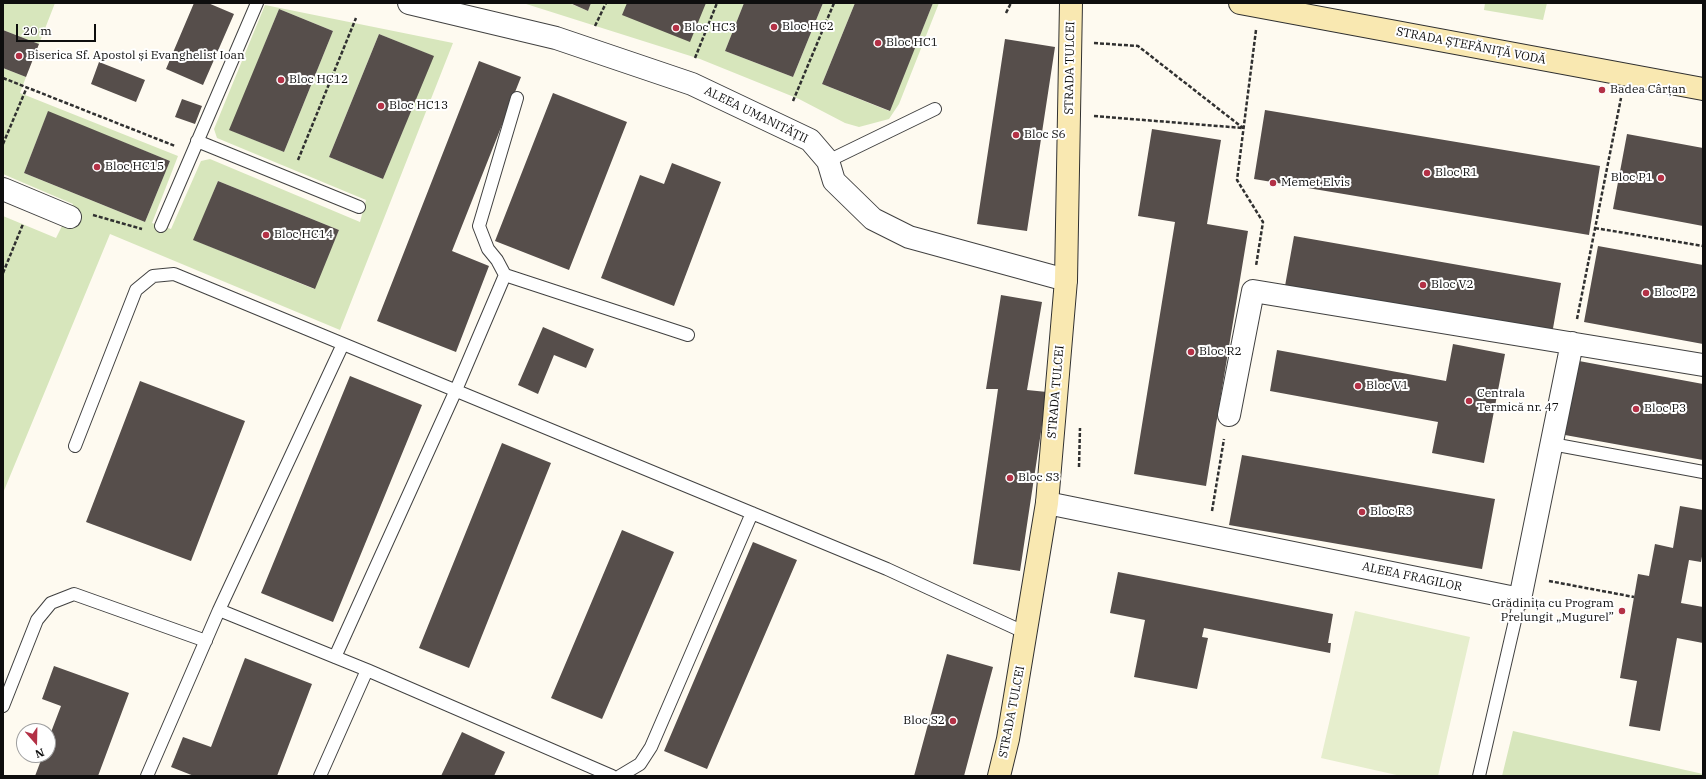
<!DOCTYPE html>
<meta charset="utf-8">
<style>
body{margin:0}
#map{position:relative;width:1706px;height:779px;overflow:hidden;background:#fefaf0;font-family:"IBM Plex Serif",serif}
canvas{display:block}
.frame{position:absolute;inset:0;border:4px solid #0e0e0e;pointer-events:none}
.north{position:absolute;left:16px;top:723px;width:40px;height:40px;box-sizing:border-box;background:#fff;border:1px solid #9f9f9f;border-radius:50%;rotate:160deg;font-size:11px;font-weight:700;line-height:16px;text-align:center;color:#0e0e0e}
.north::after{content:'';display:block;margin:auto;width:14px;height:18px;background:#b33146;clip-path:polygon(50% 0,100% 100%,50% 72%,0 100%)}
.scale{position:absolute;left:16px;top:24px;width:80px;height:18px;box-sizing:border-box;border:2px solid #0e0e0e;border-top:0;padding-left:5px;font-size:12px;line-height:14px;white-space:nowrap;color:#0e0e0e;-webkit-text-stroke:3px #fff;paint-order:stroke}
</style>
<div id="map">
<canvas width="1706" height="779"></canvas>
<div class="frame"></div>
<div class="north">N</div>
<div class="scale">20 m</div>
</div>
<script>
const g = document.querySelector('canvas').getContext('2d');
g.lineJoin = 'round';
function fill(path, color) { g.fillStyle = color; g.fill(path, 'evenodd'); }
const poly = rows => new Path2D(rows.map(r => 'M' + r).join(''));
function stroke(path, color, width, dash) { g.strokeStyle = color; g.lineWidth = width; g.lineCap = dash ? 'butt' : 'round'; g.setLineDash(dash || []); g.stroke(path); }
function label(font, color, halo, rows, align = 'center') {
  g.font = font + ' "IBM Plex Serif",serif'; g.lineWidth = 4; g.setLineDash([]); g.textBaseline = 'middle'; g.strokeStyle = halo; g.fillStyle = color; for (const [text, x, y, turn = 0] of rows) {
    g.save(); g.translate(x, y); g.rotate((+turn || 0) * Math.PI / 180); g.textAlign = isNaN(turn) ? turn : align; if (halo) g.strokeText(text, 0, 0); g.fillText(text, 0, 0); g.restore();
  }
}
fill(poly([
 [3,3,55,3,39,44,3,30],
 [523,3,569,3,588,11,591,3,744,3,725,51,793,77,823,3,855,3,822,84,889,111,933,3,939,3,899,104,889,119,859,127,845,123,799,99,700,59],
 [1485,3,1547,3,1543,20,1484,10],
 [265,5,453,43,340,330,110,234,3,493,3,216,56,238,73,204,3,174,3,68,26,77,20,93,178,156,152,223,171,229,201,161,210,159,360,222,366,200,217,138,214,129],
 [279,9,333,31,284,152,230,130],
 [379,34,433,56,383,179,329,157],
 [48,112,170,161,145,222,24,173],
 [218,181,339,230,314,289,194,240],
 [1513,731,1703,774,1703,776,1502,776]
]), '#d7e6bc');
fill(poly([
 [1355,611,1470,637,1438,776,1401,776,1321,758]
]), '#e6eecd');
fill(poly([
 [194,3,208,3,234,14,203,85,166,69],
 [570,3,591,3,588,11],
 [627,3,706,3,690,42,622,15],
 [744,3,823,3,793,77,725,51],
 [855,3,933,3,890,111,822,84],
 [279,9,333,31,284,152,229,130],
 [3,30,39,44,26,77,3,68],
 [379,34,434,56,383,179,329,157],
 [1005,39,1055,47,1027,231,977,224],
 [479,61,521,77,452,251,489,266,456,352,377,321],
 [99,62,145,80,136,102,91,84],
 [553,93,627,122,569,270,495,241],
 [182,99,202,106,195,124,175,117],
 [1265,110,1600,166,1589,235,1254,179],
 [48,111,170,161,145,222,24,173],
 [1152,129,1221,140,1207,224,1248,231,1206,486,1134,474,1175,222,1138,216],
 [1627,134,1703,148,1703,226,1613,209],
 [672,163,721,182,674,306,601,278,640,175,664,184],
 [218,181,339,230,315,289,193,240],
 [1294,236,1561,283,1552,334,1285,286],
 [1598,246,1703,265,1703,344,1584,322],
 [1001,295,1042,302,1027,390,1047,392,1020,571,973,564,998,389,986,389],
 [543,327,594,349,586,368,554,355,538,394,518,385],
 [1453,344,1505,354,1484,463,1432,453,1438,422,1270,391,1277,350,1446,381],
 [1579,361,1703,384,1703,460,1565,435],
 [350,376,422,405,333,622,261,593],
 [140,381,245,421,191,561,86,522],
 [502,443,551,463,469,668,419,648],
 [1242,455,1495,499,1482,569,1229,525],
 [1680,506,1703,510,1703,551,1701,562,1689,560,1681,603,1703,607,1703,643,1677,638,1660,731,1629,726,1637,681,1620,678,1638,574,1649,576,1655,544,1673,548],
 [622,530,674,552,602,719,551,698],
 [753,542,797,560,707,769,664,751],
 [1118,572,1333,614,1328,643,1331,643,1330,653,1204,628,1202,637,1208,638,1197,689,1134,677,1145,620,1110,613],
 [947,654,993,667,964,776,914,776],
 [245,658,312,684,277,776,194,776,171,767,183,737,211,747],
 [54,666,129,693,98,776,35,776,43,755,48,755,48,740,61,706,42,699],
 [462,732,505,752,494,776,441,776]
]), '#564e4b');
const lane = poly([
 [197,141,359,207],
 [828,161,935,109],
 [161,226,257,3],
 [505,275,688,335],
 [1552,444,1703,472],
 [75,446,136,290,153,276,174,274,887,569,1026,633],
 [219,610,367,670,612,776],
 [335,657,456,390,505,275,497,260,488,249,479,226,517,98],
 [3,706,37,620,51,603,74,594,206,641],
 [147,776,219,610,343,344],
 [320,776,367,670],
 [620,776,640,764,651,747,752,513],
 [1479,776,1520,599]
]);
const street = poly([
 [409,3,556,38,692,84,810,140,828,161,834,181,873,219,909,237,1066,280],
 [3,189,70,217],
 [1229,415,1253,291,1703,365],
 [1047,503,1520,599,1572,343]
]);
const secondary = poly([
 [1240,3,1703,89],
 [999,776,1008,739,1047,503,1066,280,1071,3]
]);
stroke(lane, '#414141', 14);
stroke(street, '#414141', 24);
stroke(secondary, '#303030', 24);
stroke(poly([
 [1006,13,1011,3],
 [595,26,606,3],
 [1256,30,1237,180,1263,222,1256,266],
 [1094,43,1138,46,1243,128],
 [695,58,717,3],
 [3,78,175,146],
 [793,101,834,3],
 [1094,116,1243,128],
 [3,144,27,87],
 [298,160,356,18],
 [93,215,142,229],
 [1595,228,1703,246],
 [3,273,23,224],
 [1577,319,1621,98],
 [1079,467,1080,428],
 [1212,511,1224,439],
 [1549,581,1634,597]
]), '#303030', 2.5, [4, 2]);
stroke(lane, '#fff', 12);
stroke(street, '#fff', 22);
stroke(secondary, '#f9e8b1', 22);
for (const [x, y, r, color] of [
 [774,27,4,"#b33146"],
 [676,28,4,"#b33146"],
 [878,43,4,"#b33146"],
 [19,56,4,"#b33146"],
 [281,80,4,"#b33146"],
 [1602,90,4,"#b33146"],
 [381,106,4,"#b33146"],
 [1016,135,4,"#b33146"],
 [97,167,4,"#b33146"],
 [1427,173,4,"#b33146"],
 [1661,178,4,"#b33146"],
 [1273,183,4,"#b33146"],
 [266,235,4,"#b33146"],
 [1423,285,4,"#b33146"],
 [1646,293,4,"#b33146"],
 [1191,352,4,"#b33146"],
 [1358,386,4,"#b33146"],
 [1469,401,4,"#b33146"],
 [1636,409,4,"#b33146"],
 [1010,478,4,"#b33146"],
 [1362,512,4,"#b33146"],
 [1622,611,4,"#b33146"],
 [953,721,4,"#b33146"]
]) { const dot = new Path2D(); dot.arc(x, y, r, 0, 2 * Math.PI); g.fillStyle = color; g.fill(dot); stroke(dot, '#fff', 1.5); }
label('12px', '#0e0e0e', '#fff', [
 ["Bloc HC2",782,27],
 ["Bloc HC3",684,28],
 ["Bloc HC1",886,43],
 ["Biserica Sf. Apostol și Evanghelist Ioan",27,56],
 ["Bloc HC12",289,80],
 ["Badea Cârțan",1610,90],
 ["Bloc HC13",389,106],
 ["Bloc S6",1024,135],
 ["Bloc HC15",105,167],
 ["Bloc R1",1435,173],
 ["Bloc P1",1653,178,"right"],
 ["Memet Elvis",1281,183],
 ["Bloc HC14",274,235],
 ["Bloc V2",1431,285],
 ["Bloc P2",1654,293],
 ["Bloc R2",1199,352],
 ["Bloc V1",1366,386],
 ["Centrala",1477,394],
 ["Termică nr. 47",1477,408],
 ["Bloc P3",1644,409],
 ["Bloc S3",1018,478],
 ["Bloc R3",1370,512],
 ["Grădinița cu Program",1614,604,"right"],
 ["Prelungit „Mugurel”",1614,618,"right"],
 ["Bloc S2",945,721,"right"]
], 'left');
label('12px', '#0e0e0e', '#fff', [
 ["STRADA ȘTEFĂNIȚĂ VODĂ",1471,46,11],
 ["STRADA TULCEI",1070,68,-89],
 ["ALEEA UMANITĂȚII",756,115,26],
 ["STRADA TULCEI",1056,392,-85],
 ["ALEEA FRAGILOR",1412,577,12],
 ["STRADA TULCEI",1012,712,-79]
]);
</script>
